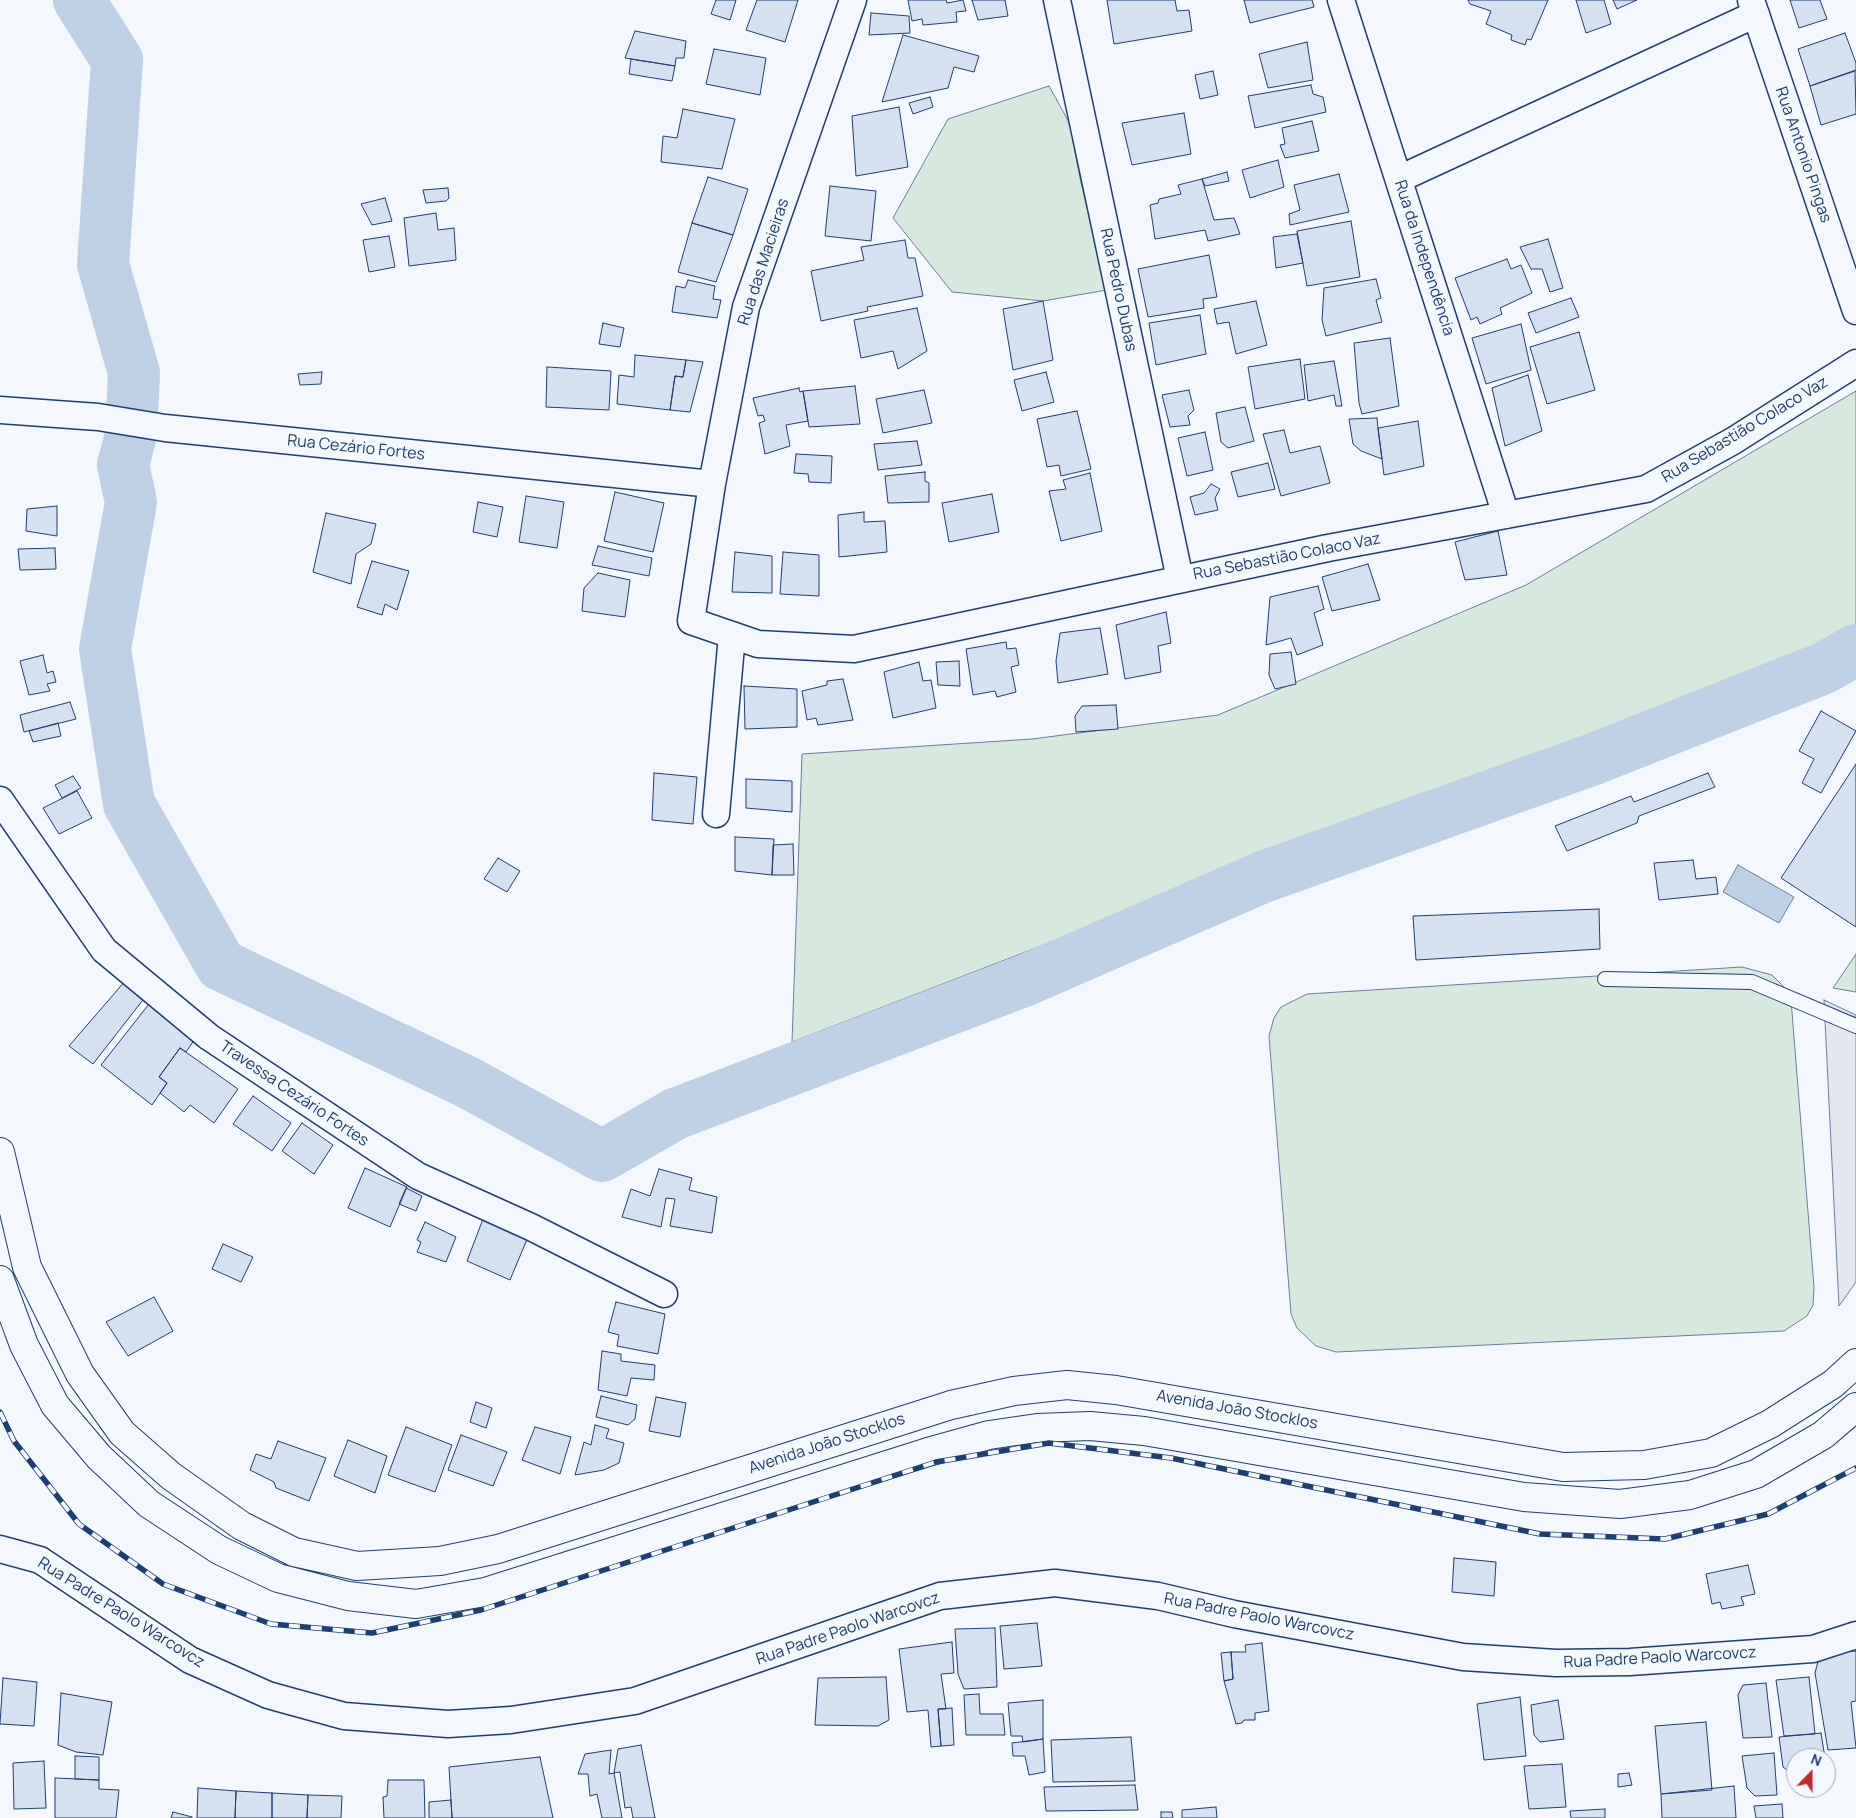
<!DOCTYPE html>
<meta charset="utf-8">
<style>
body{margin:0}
#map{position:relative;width:1856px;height:1818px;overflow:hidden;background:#f4f7fb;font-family:Manrope,sans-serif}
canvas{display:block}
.north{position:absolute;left:1786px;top:1748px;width:50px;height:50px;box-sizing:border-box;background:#f4f7fb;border:1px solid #9eadc5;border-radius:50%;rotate:22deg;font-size:14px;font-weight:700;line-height:20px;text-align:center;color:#1d3f73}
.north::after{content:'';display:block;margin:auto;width:18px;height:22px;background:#c62828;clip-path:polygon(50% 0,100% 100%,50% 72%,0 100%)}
</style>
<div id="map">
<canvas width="1856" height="1818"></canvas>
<div class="north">N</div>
</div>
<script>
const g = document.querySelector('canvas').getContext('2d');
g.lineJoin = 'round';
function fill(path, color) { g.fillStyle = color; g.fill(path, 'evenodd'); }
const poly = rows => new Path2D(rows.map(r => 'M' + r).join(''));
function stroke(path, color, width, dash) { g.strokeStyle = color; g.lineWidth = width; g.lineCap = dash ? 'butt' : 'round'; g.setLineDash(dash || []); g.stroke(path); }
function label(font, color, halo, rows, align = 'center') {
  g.font = font + ' Manrope,sans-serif'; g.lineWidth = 4; g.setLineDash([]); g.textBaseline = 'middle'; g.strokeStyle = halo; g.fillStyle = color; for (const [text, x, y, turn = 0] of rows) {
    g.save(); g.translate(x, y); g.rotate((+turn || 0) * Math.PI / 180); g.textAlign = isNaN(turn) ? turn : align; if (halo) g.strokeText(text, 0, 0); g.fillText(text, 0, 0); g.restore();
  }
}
const green = poly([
 [1049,86,1070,124,1080,178,1107,290,1043,301,952,292,893,218,948,119,1049,86],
 [1856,391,1856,632,792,1042,802,754,1032,739,1218,715,1526,585,1856,391],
 [1856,954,1856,992,1833,988,1856,954],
 [1742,967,1772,975,1785,988,1791,1000,1814,1287,1813,1305,1807,1316,1784,1331,1336,1352,1316,1346,1297,1328,1291,1314,1269,1036,1274,1018,1281,1007,1307,994,1742,967]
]);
fill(green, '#d7e8df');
stroke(green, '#687fa3', 1);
const parking = poly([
 [1824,1000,1856,1015,1856,1282,1839,1306,1824,1000]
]);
fill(parking, '#e3e8f0');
stroke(parking, '#687fa3', 1);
const water = poly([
 [1738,865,1794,897,1779,923,1723,892,1738,865]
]);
fill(water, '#bed0e5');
stroke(water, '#687fa3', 1);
stroke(poly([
 [79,0,117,60,103,264,134,373,131,435,123,465,131,502,105,649,129,804,221,965,467,1082,602,1156,675,1114,1026,980,1263,877,1591,760,1824,668,1856,650]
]), '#bed0e5', 52);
const building = poly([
 [716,0,736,0,730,20,711,14,716,0],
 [757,0,798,0,785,42,746,30,757,0],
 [908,0,946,0,947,3,963,0,966,11,956,12,957,22,923,25,922,19,912,21,908,0],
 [972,0,1005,0,1008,16,978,20,972,0],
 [1107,0,1175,0,1177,11,1189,10,1192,31,1114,44,1107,0],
 [1244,0,1312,0,1314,7,1250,23,1244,0],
 [1468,0,1548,0,1531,40,1527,39,1525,45,1511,40,1512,35,1486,24,1491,11,1470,4,1468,0],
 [1576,0,1604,0,1611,24,1586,33,1576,0],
 [1613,0,1637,0,1617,9,1613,0],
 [1790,0,1820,0,1827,19,1799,28,1790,0],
 [871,13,909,16,910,33,869,35,871,13],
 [635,31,686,41,684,58,676,58,675,66,625,58,635,31],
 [1845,33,1856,63,1856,70,1810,86,1798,49,1845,33],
 [903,35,979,56,974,72,954,67,948,88,882,102,903,35],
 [1307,42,1313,80,1268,88,1259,54,1307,42],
 [714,49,766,58,760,95,706,84,714,49],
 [631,59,675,66,672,81,629,74,631,59],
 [1213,71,1218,95,1200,99,1195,75,1213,71],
 [1855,71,1856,114,1821,125,1810,86,1855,71],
 [1311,85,1313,94,1323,97,1326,112,1255,128,1248,96,1311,85],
 [930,97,933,107,913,114,909,103,930,97],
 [899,107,908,167,856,176,852,116,899,107],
 [683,109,735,119,722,169,661,162,663,136,677,138,683,109],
 [1184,113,1191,154,1132,165,1122,123,1184,113],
 [1312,121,1319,151,1285,158,1280,145,1285,144,1282,128,1312,121],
 [1278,160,1284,187,1250,198,1242,170,1278,160],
 [1227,172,1229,181,1205,186,1202,179,1227,172],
 [1339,174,1349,212,1290,225,1289,214,1300,210,1294,185,1339,174],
 [708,177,748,189,733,235,692,223,708,177],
 [1202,179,1214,220,1234,218,1240,234,1208,241,1205,230,1155,239,1150,205,1158,203,1159,199,1181,194,1178,185,1202,179],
 [830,186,876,191,871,241,825,236,830,186],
 [448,188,449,198,446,201,426,203,423,190,448,188],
 [385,198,392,221,372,225,361,204,385,198],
 [436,213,438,230,454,228,456,260,409,266,404,218,436,213],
 [1351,221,1360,277,1307,286,1297,231,1351,221],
 [692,223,733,235,716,282,678,272,692,223],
 [1297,234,1303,263,1276,268,1273,237,1297,234],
 [389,236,395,267,369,272,363,240,389,236],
 [1548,239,1563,288,1550,292,1542,269,1531,269,1520,247,1548,239],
 [905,240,908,258,915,258,923,296,867,307,868,311,821,321,811,271,864,260,861,247,905,240],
 [1209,255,1217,297,1203,299,1204,308,1148,317,1138,269,1209,255],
 [1507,259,1511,269,1521,265,1532,293,1500,308,1502,314,1480,324,1477,317,1471,320,1455,278,1507,259],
 [1376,279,1381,298,1376,300,1382,322,1326,336,1322,320,1324,288,1376,279],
 [688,280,715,286,713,299,721,300,717,318,672,312,676,286,685,288,688,280],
 [1571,298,1579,317,1536,333,1528,313,1571,298],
 [1043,301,1053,360,1013,370,1003,309,1043,301],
 [1256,301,1267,345,1236,354,1229,322,1217,324,1214,309,1256,301],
 [917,308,927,351,898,369,893,351,861,358,854,320,917,308],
 [1200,315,1206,354,1156,365,1149,323,1200,315],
 [603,323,624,328,620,347,599,344,603,323],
 [1521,324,1531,370,1486,384,1472,338,1521,324],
 [1579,332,1595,390,1547,404,1530,347,1579,332],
 [1390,338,1399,406,1362,414,1359,403,1354,343,1390,338],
 [635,355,686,360,683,377,675,376,670,410,617,404,619,375,634,377,635,355],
 [1300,359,1305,399,1255,409,1248,367,1300,359],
 [686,360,703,362,690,412,670,410,675,376,683,377,686,360],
 [1334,361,1342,406,1336,406,1334,395,1308,401,1304,365,1334,361],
 [547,367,611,371,609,410,546,407,547,367],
 [322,372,321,384,300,385,298,374,322,372],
 [1046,372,1054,402,1022,411,1014,380,1046,372],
 [1528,375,1542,431,1505,446,1492,388,1528,375],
 [855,386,860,424,809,427,803,391,855,386],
 [799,388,800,392,803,391,808,421,786,425,790,446,765,454,759,423,765,421,763,415,758,416,753,398,799,388],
 [924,390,932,423,883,433,876,399,924,390],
 [1189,390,1194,410,1188,416,1190,425,1170,427,1162,395,1189,390],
 [1245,407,1254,441,1228,448,1221,442,1216,413,1245,407],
 [1077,411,1091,469,1061,476,1059,465,1047,467,1037,419,1077,411],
 [1377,418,1378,428,1382,459,1361,451,1353,444,1349,419,1377,418],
 [1418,421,1424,466,1384,475,1378,428,1418,421],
 [1284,430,1290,453,1320,446,1330,483,1281,496,1263,434,1284,430],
 [1205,432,1213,470,1187,476,1178,438,1205,432],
 [917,441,922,465,878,470,874,444,917,441],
 [796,454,832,456,831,483,809,482,808,474,794,473,796,454],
 [1268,463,1275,489,1238,497,1231,472,1268,463],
 [925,472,925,481,929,483,929,502,888,503,885,476,925,472],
 [1090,473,1102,531,1061,541,1049,491,1066,489,1063,480,1090,473],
 [1211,484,1220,489,1215,498,1218,510,1195,515,1190,497,1204,493,1211,484],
 [615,492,664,503,653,552,604,541,615,492],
 [992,494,999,532,949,542,942,503,992,494],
 [526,496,564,502,557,548,519,542,526,496],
 [478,502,503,507,497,537,473,532,478,502],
 [57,506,57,536,26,531,27,509,57,506],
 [864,512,864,522,885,521,887,552,839,557,838,515,864,512],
 [326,513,376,524,371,544,356,554,351,584,313,572,326,513],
 [1498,531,1507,575,1465,580,1455,542,1498,531],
 [598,546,652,558,649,576,592,565,598,546],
 [55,548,56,569,20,570,18,549,55,548],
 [735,552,772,556,772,593,732,592,735,552],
 [783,552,819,555,819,596,780,594,783,552],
 [372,561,409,571,397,610,385,604,382,615,357,607,372,561],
 [1368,564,1380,600,1332,611,1322,577,1368,564],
 [598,573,630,580,625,617,582,611,584,588,598,573],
 [1318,586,1324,609,1314,613,1323,645,1297,655,1291,638,1266,645,1270,597,1318,586],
 [1166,612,1171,643,1158,646,1161,672,1125,679,1116,625,1166,612],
 [1100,628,1108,674,1058,683,1056,661,1060,633,1100,628],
 [1006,642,1007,649,1016,648,1019,665,1011,667,1016,692,997,697,995,691,973,695,966,649,1006,642],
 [1291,652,1296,684,1275,689,1269,675,1270,654,1291,652],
 [43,655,47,673,53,671,56,682,47,684,50,691,29,695,20,661,43,655],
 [959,661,960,686,938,685,936,662,959,661],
 [919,662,923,681,931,680,936,708,893,718,884,672,919,662],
 [843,679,853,720,818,725,816,718,807,720,802,691,827,685,827,681,843,679],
 [744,686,797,689,797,727,745,729,744,686],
 [70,702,76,719,24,732,20,715,70,702],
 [1116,705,1118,729,1076,732,1075,716,1082,706,1116,705],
 [1821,711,1856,731,1821,793,1802,783,1814,759,1799,751,1821,711],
 [58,723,61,736,33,742,29,731,58,723],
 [1856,764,1856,927,1781,878,1856,764],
 [654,773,697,777,693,824,652,820,654,773],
 [1708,773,1715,787,1639,816,1637,823,1567,851,1555,826,1631,796,1634,802,1708,773],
 [73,776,81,788,62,798,55,785,73,776],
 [746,779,792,781,792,812,746,808,746,779],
 [77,791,92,818,59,834,43,808,77,791],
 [735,837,774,839,772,875,735,871,735,837],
 [793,844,794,875,772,875,773,845,793,844],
 [498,858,520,871,507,892,484,879,498,858],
 [1693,860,1696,879,1716,877,1718,894,1659,900,1654,863,1693,860],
 [1599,909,1600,949,1416,960,1413,916,1599,909],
 [126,980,146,996,93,1064,69,1046,126,980],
 [153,999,199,1033,186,1052,180,1048,159,1077,167,1083,152,1105,101,1065,153,999],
 [180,1048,238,1089,214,1123,190,1105,184,1112,160,1093,167,1083,159,1077,180,1048],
 [253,1096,291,1123,272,1151,233,1124,253,1096],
 [302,1123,333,1145,314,1174,282,1151,302,1123],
 [365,1168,407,1187,390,1227,348,1208,365,1168],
 [659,1169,692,1178,689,1190,717,1197,712,1233,670,1226,675,1199,666,1198,661,1227,622,1217,631,1189,650,1196,659,1169],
 [406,1188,422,1196,416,1211,399,1204,406,1188],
 [483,1219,528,1237,510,1280,467,1261,483,1219],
 [425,1222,456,1237,446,1262,417,1252,421,1242,417,1240,425,1222],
 [223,1244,253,1257,241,1282,212,1269,223,1244],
 [154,1297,173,1331,128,1356,106,1322,154,1297],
 [616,1302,665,1314,658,1354,617,1346,619,1335,608,1332,616,1302],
 [602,1351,621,1354,621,1361,655,1365,654,1380,631,1378,627,1396,598,1390,602,1351],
 [601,1396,637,1405,635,1419,628,1425,596,1417,601,1396],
 [656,1397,686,1403,680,1437,649,1431,656,1397],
 [476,1402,492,1408,486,1428,470,1422,476,1402],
 [595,1425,609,1429,606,1438,624,1443,619,1463,604,1470,575,1475,584,1442,591,1445,595,1425],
 [406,1427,452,1445,435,1492,388,1475,406,1427],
 [535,1427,571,1437,560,1474,522,1460,535,1427],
 [461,1435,507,1452,493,1486,448,1470,461,1435],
 [348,1440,387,1456,375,1493,334,1476,348,1440],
 [278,1441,326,1458,309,1501,276,1488,274,1482,250,1470,256,1454,271,1459,278,1441],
 [1454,1558,1496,1562,1494,1596,1452,1592,1454,1558],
 [1748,1565,1755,1594,1741,1597,1744,1605,1722,1609,1720,1602,1712,1604,1706,1574,1748,1565],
 [1037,1623,1042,1666,1004,1669,1000,1626,1037,1623],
 [995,1628,997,1687,964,1689,958,1674,955,1629,995,1628],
 [952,1642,954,1673,941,1674,946,1709,938,1709,941,1746,931,1747,928,1710,907,1712,899,1649,952,1642],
 [1262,1643,1269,1711,1255,1713,1255,1720,1244,1720,1242,1723,1236,1724,1224,1681,1233,1679,1231,1652,1246,1652,1245,1645,1262,1643],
 [1856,1651,1856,1701,1851,1702,1856,1748,1828,1750,1815,1673,1820,1654,1856,1651],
 [1231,1652,1233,1679,1224,1681,1221,1653,1231,1652],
 [886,1677,889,1720,878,1726,815,1725,818,1678,886,1677],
 [1809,1677,1815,1734,1784,1736,1776,1680,1809,1677],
 [3,1678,37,1682,34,1726,0,1724,3,1678],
 [1766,1683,1772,1737,1743,1738,1738,1695,1743,1685,1766,1683],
 [61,1693,112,1702,103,1755,76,1752,58,1745,61,1693],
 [979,1694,980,1714,1003,1714,1005,1735,966,1735,964,1695,979,1694],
 [1520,1697,1526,1756,1484,1760,1477,1704,1520,1697],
 [1043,1700,1043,1739,1023,1742,1022,1736,1011,1736,1008,1703,1043,1700],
 [1558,1700,1564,1739,1540,1742,1534,1735,1531,1705,1558,1700],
 [952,1708,954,1745,941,1746,938,1709,952,1708],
 [1706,1722,1712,1790,1661,1794,1655,1726,1706,1722],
 [1821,1733,1825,1758,1796,1758,1796,1773,1791,1773,1783,1767,1779,1737,1821,1733],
 [1131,1737,1135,1781,1053,1782,1051,1740,1131,1737],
 [1043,1739,1045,1772,1029,1775,1025,1756,1013,1756,1012,1743,1043,1739],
 [641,1745,655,1818,633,1818,631,1807,625,1808,620,1772,614,1773,618,1749,641,1745],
 [611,1750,609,1774,614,1773,622,1818,602,1818,597,1794,590,1796,588,1774,578,1774,585,1754,611,1750],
 [1774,1753,1777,1795,1755,1796,1747,1788,1742,1756,1774,1753],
 [75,1756,99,1757,99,1780,75,1779,75,1756],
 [540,1757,553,1818,452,1818,449,1767,540,1757],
 [44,1761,46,1808,14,1809,13,1763,44,1761],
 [1562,1764,1566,1807,1529,1809,1524,1766,1562,1764],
 [1629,1773,1632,1785,1618,1787,1618,1774,1629,1773],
 [55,1778,99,1780,99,1789,119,1790,116,1818,55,1818,55,1778],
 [388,1780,424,1780,425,1818,384,1818,383,1797,387,1796,388,1780],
 [1135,1785,1138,1810,1046,1811,1044,1787,1135,1785],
 [1734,1786,1736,1818,1662,1818,1661,1794,1734,1786],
 [198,1788,236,1791,235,1818,197,1818,198,1788],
 [236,1791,272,1793,272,1818,235,1818,236,1791],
 [272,1793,308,1795,307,1818,272,1818,272,1793],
 [308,1795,342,1796,341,1818,307,1818,308,1795],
 [451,1800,452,1818,429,1818,429,1802,451,1800],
 [1782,1804,1783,1818,1756,1818,1754,1806,1782,1804],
 [1216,1807,1217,1818,1182,1818,1182,1810,1216,1807],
 [1605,1809,1605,1818,1571,1818,1570,1811,1605,1809],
 [173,1812,192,1817,192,1818,171,1818,173,1812],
 [1161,1812,1172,1812,1173,1818,1161,1818,1161,1812]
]);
fill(building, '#d5e0f0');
stroke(building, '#1d3f73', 1);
const lane = poly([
 [1605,979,1752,982,1856,1026]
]);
const street = poly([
 [853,0,746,307,712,484,691,621,758,644,854,649,1328,548,1646,489,1733,441,1856,363],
 [1057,0,1180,579],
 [1341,0,1506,515],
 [1751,0,1856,311],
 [1399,179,1756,14],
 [0,410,98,417,165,428,712,484],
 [0,800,104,950,209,1037,418,1176,531,1227,664,1294],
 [716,814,732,635],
 [0,1549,40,1560,190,1660,268,1695,344,1716,448,1724,511,1720,635,1701,940,1596,1055,1583,1158,1596,1234,1614,1463,1657,1556,1663,1630,1662,1813,1649,1856,1635]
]);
const secondary = poly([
 [0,1152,27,1267,80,1374,122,1433,171,1476,242,1526,294,1552,357,1566,440,1561,498,1549,951,1405,1014,1391,1067,1385,1116,1390,1563,1467,1644,1465,1711,1453,1770,1424,1833,1384,1856,1363],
 [0,1280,24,1345,55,1405,99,1457,149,1504,219,1550,278,1578,348,1596,416,1604,485,1592,928,1452,989,1435,1037,1428,1090,1426,1144,1431,1524,1497,1620,1504,1690,1495,1756,1474,1823,1435,1856,1407]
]);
stroke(lane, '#1d3f73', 16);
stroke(street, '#1d3f73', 29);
stroke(secondary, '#1d3f73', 30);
stroke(lane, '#f4f7fb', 14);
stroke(street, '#f4f7fb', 26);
stroke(secondary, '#f4f7fb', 28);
const rail = poly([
 [0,1412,14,1441,79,1524,163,1584,271,1624,372,1633,481,1610,936,1462,1049,1443,1171,1458,1540,1534,1665,1539,1768,1514,1856,1468]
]);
stroke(rail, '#1d3f73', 5.5);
stroke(rail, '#f4f7fb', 4, [11]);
label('16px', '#1d3f73', '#f4f7fb', [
 ["Rua Antonio Pingas",1803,155,71],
 ["Rua da Independência",1424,258,72],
 ["Rua das Macieiras",764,262,-72],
 ["Rua Pedro Dubas",1118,290,78],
 ["Rua Sebastião Colaco Vaz",1745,430,-31],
 ["Rua Cezário Fortes",356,448,6],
 ["Rua Sebastião Colaco Vaz",1287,557,-11],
 ["Travessa Cezário Fortes",294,1094,34],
 ["Avenida João Stocklos",1237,1410,10],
 ["Avenida João Stocklos",827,1444,-18],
 ["Rua Padre Paolo Warcovcz",121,1613,32],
 ["Rua Padre Paolo Warcovcz",1259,1617,11],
 ["Rua Padre Paolo Warcovcz",848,1629,-19],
 ["Rua Padre Paolo Warcovcz",1660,1658,-3]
]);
</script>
